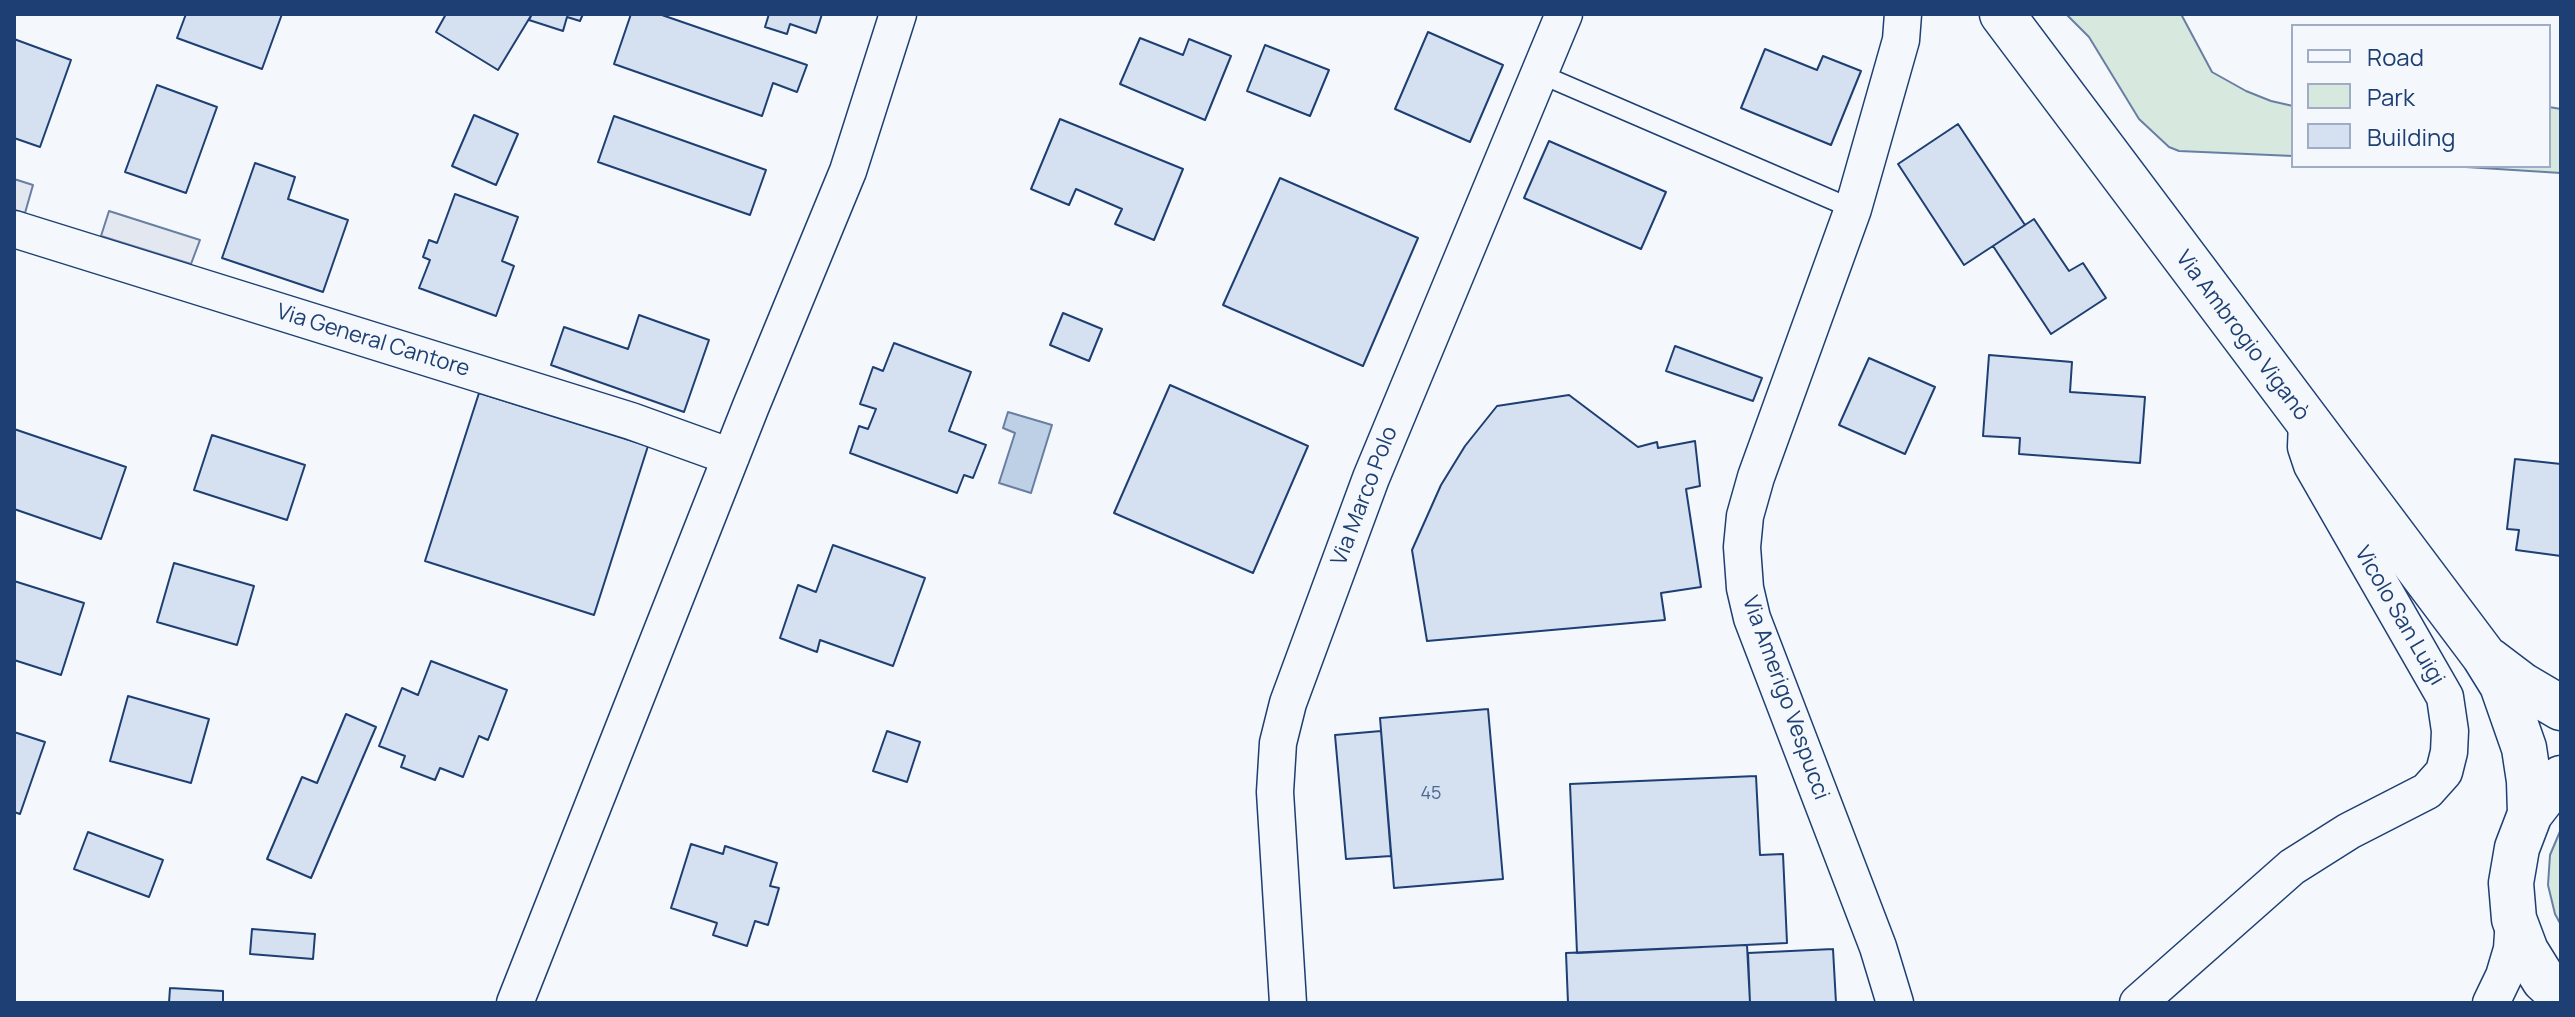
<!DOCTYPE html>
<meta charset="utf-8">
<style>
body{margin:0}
#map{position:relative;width:2575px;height:1017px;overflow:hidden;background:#f4f7fb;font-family:Manrope,sans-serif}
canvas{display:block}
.frame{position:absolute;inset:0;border:16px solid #1d3f73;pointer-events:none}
.legend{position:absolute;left:2291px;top:24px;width:260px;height:144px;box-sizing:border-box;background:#f4f7fb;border:2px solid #9eadc5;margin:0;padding:10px 14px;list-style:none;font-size:24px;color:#1d3f73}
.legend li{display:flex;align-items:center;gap:16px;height:40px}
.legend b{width:40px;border:2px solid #9eadc5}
</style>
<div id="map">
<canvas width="2575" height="1017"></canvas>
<div class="frame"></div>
<ul class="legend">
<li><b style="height:10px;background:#f4f7fb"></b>Road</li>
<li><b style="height:22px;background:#d7e8df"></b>Park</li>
<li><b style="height:22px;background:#d5e0f0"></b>Building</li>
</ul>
</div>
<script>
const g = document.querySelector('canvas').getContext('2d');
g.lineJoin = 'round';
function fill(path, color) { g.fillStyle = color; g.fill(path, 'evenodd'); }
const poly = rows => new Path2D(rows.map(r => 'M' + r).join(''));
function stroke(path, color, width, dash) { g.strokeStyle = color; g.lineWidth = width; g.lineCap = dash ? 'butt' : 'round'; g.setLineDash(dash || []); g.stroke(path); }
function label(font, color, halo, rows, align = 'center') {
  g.font = font + ' Manrope,sans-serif'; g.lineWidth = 6; g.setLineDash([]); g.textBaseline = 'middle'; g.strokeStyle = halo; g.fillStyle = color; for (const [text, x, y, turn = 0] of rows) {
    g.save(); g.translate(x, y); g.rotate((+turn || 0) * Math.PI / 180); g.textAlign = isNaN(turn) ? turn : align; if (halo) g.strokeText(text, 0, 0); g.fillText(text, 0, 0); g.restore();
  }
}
const green = poly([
 [2066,14,2181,14,2212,72,2246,91,2271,101,2293,106,2293,156,2179,151,2169,147,2139,119,2089,37,2066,14],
 [2549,107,2561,109,2561,173,2450,166,2549,166,2549,107],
 [2561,829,2561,925,2555,914,2548,885,2550,855,2561,829]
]);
fill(green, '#d7e8df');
stroke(green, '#687fa3', 2);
const parking = poly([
 [14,179,33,185,25,213,14,210,14,179],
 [109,211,200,240,191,264,101,236,109,211]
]);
fill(parking, '#e3e8f0');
stroke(parking, '#687fa3', 2);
const water = poly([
 [1008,412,1052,425,1031,493,999,483,1015,433,1003,428,1008,412]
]);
fill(water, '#bed0e5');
stroke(water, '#687fa3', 2);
const building = poly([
 [186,14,282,14,262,69,177,38,186,14],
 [446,14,532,14,498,70,436,32,446,14],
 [532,14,583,14,580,21,567,17,563,31,529,20,532,14],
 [631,14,659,14,807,65,797,92,773,83,762,116,614,64,631,14],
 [769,14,822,14,816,33,790,24,787,34,765,27,769,14],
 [1428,32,1503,65,1470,142,1395,109,1428,32],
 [1140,38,1183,55,1189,39,1231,56,1205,120,1120,84,1140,38],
 [14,39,71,60,40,147,14,138,14,39],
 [1265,45,1329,70,1310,116,1247,91,1265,45],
 [1765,49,1817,70,1823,56,1861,71,1831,145,1741,108,1765,49],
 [157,85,217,107,186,193,125,172,157,85],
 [474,115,518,134,496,185,452,166,474,115],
 [614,116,766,170,750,215,598,162,614,116],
 [1060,119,1183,169,1154,240,1115,224,1122,209,1076,189,1069,205,1031,189,1060,119],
 [1958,124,2025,225,1964,265,1898,164,1958,124],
 [1549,141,1666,192,1641,249,1524,198,1549,141],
 [255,163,295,177,288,199,348,220,323,292,222,258,255,163],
 [1280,178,1418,238,1363,366,1223,305,1280,178],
 [455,194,518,217,502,261,514,266,496,316,419,288,430,260,423,257,429,240,437,243,455,194],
 [2034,219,2069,271,2083,263,2106,298,2051,334,1993,246,2034,219],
 [1063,313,1102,329,1089,361,1050,345,1063,313],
 [639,315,709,340,684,412,551,365,564,327,628,349,639,315],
 [894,343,971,372,949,431,986,445,973,478,964,475,957,493,850,453,859,426,868,429,876,409,860,404,873,367,883,371,894,343],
 [1675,346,1762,378,1753,401,1666,371,1675,346],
 [1989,355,2072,362,2070,392,2145,397,2140,463,2019,454,2020,438,1983,436,1989,355],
 [1869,358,1935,387,1905,454,1839,425,1869,358],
 [1170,385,1308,446,1253,573,1114,513,1170,385],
 [479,393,648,446,594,615,425,561,479,393],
 [1569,395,1638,447,1657,442,1658,448,1695,441,1700,486,1686,489,1701,587,1661,593,1665,620,1427,641,1412,550,1441,485,1465,446,1497,406,1569,395],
 [14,429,126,467,101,539,14,509,14,429],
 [212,435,305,465,287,520,194,490,212,435],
 [2515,459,2561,464,2561,556,2516,550,2519,530,2507,529,2515,459],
 [833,545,925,578,893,666,820,640,817,652,780,638,798,585,816,592,833,545],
 [174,563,254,586,237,645,157,622,174,563],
 [14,581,84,603,61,675,14,660,14,581],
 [431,661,507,690,488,740,479,736,463,777,440,768,435,780,401,767,405,756,379,746,402,688,418,695,431,661],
 [128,696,209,719,191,783,110,761,128,696],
 [1488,709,1503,879,1394,888,1380,718,1488,709],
 [346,714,376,727,311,878,267,859,302,777,317,783,346,714],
 [887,731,920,742,907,782,873,771,887,731],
 [1381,731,1391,856,1346,859,1335,735,1381,731],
 [14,732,45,742,20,814,14,812,14,732],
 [1756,776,1760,855,1783,854,1787,943,1577,953,1570,784,1756,776],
 [88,832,163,860,149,897,74,869,88,832],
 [691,844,723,854,725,846,777,863,770,886,779,888,768,925,755,921,747,946,713,935,717,923,671,908,691,844],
 [252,929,315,934,313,959,250,954,252,929],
 [1747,945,1750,1003,1568,1003,1566,953,1747,945],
 [1833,949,1836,1003,1750,1003,1748,953,1833,949],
 [170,988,223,991,223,1003,169,1003,170,988]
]);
fill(building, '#d5e0f0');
stroke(building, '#1d3f73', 2);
const lane = poly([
 [1538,73,1853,209]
]);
const street = poly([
 [14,229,631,421,731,457],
 [515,1003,751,406,848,171,898,14],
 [1288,1003,1275,792,1278,743,1288,703,1371,478,1564,14],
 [1895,1003,1878,947,1752,618,1745,588,1742,547,1745,516,1756,477,1853,209,1901,40,1903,14],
 [2138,1003,2292,867,2349,831,2427,791,2444,772,2449,752,2450,731,2445,697,2312,465,2306,447,2307,422],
 [2491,1003,2504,976,2512,949,2514,919]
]);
const secondary = poly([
 [2002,14,2484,656,2502,685,2524,748,2529,781,2530,814],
 [2489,660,2522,685,2561,708],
 [2561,778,2553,784,2530,814,2517,848,2511,883,2514,919,2526,951,2544,980,2561,996]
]);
stroke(lane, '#1d3f73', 21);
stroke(street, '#1d3f73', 39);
stroke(secondary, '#1d3f73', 47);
stroke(lane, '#f4f7fb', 18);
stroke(street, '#f4f7fb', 36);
stroke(secondary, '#f4f7fb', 44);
label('18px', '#4b6792', null, [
 ["45",1431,794]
]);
label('22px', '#1d3f73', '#f4f7fb', [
 ["Via Ambrogio Viganò",2242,336,53],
 ["Via General Cantore",373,341,17],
 ["Via Marco Polo",1365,496,-69],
 ["Vicolo San Luigi",2399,616,60],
 ["Via Amerigo Vespucci",1785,698,70]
]);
</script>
